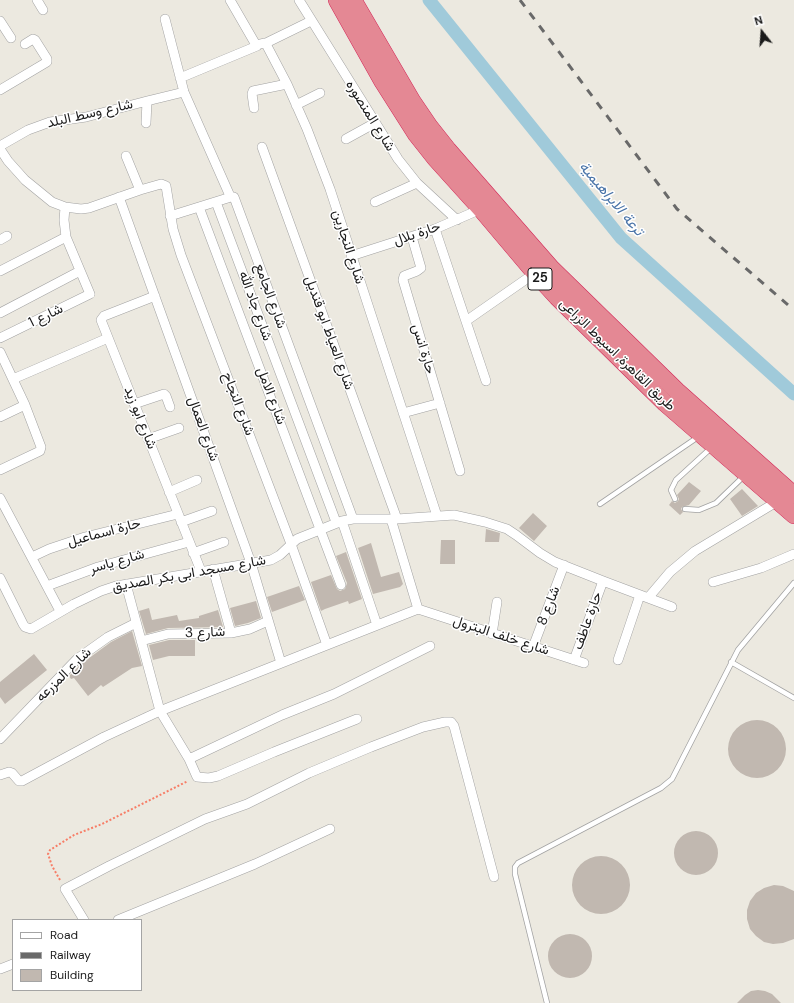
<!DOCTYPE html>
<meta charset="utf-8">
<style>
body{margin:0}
#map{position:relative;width:794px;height:1003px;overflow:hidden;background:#ece9e0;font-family:"DM Sans",sans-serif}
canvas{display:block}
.legend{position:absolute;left:12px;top:919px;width:130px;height:72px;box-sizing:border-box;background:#fff;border:1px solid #a4a4a4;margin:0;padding:5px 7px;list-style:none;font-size:12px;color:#1b1b1b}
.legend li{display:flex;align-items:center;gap:8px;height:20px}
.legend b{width:20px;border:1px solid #a4a4a4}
.north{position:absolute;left:742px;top:12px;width:40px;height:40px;-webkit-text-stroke:3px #fff;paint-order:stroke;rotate:343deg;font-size:11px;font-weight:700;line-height:16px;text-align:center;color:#1b1b1b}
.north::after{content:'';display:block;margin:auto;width:14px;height:18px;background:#1b1b1b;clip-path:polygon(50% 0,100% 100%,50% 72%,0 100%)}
</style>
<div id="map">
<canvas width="794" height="1003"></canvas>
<ul class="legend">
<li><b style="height:5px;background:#fff"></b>Road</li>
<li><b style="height:5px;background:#696969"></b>Railway</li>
<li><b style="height:11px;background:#c1b8b0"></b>Building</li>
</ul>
<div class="north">N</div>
</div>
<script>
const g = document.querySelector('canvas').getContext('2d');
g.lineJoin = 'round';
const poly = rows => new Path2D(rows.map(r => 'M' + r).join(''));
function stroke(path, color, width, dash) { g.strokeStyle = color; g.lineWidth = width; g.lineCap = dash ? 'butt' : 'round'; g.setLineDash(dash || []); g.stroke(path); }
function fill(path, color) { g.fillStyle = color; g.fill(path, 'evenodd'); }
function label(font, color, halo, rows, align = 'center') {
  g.font = font + ' "DM Sans",Vazirmatn,sans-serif'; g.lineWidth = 3; g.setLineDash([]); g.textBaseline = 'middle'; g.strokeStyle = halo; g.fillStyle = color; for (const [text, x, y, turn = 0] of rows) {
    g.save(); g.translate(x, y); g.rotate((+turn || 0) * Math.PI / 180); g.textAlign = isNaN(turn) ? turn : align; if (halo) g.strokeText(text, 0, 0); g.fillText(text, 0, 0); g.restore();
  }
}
stroke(poly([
 [429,0,621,238,794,394]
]), '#a0cada', 13);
fill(poly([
 [689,482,701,491,689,505,682,507,681,509,683,512,680,515,669,505,672,501,675,503,678,501,679,499,677,495],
 [742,489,758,506,742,516,730,499],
 [533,513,547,526,534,541,519,528],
 [486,529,500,533,499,542,485,542],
 [441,540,455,540,455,564,440,564],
 [371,543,381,577,399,572,403,584,400,587,373,594,358,548],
 [346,552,362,599,349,604,348,601,325,609,321,611,311,582,331,575,337,589,340,591,345,589,347,583,336,556],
 [299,586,305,600,272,612,267,597],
 [256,601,261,618,248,623,235,626,230,608],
 [149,608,152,620,177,615,179,621,199,618,199,616,218,610,223,627,168,628,146,634,139,611],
 [132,631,142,666,132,668,103,687,101,685,88,696,74,678,71,679,69,676,81,664,111,642],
 [169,640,195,640,195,656,169,656,153,660,149,645],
 [34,654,47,670,5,704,0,697,0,682],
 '728 749a29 29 0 1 1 58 0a29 29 0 1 1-58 0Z',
 '674 853a22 22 0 1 1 44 0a22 22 0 1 1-44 0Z',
 '572 885a29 29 0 1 1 58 0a29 29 0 1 1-58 0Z',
 [774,885,783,886,794,891,794,939,783,943,773,944,764,942,756,936,750,929,747,919,747,910,750,901,756,893,764,888],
 '548 956a22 22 0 1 1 44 0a22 22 0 1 1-44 0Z',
 [758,990,765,991,772,994,781,1003,737,1003,745,995,751,991]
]), '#c1b8b0');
const lane = poly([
 [675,499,671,490,676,480,711,448],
 [600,504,698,437],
 [685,509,699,510,716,503,745,475],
 [731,662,794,698],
 [547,1003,515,874,515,867,518,863,661,788,672,779,738,650,794,583]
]);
const street = poly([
 [37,0,43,10],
 [230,0,256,45,264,43,266,44,287,84,307,129,330,189,437,516],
 [299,0,398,159,417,183,457,220],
 [165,19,184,92,230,196,234,197,353,519],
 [0,21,11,38],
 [266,43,311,21],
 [180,78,257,46],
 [0,90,47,62,47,59,35,40,33,39,25,44],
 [296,105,320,93],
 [254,108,252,94,253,91,287,84],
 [146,123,147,101],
 [346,139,375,123],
 [0,146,28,130,50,122,86,117,147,101,184,92],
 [262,147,397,519],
 [0,149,8,161,25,180,52,202,65,207,81,209,89,208,140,190,161,184,166,186,173,229,181,255,291,544,327,645],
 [126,156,140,190],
 [119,197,251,563,281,663],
 [216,202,336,522],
 [375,202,417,183],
 [199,207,341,585],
 [170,216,231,197],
 [435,229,486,381],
 [412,237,421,268,417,271,404,276,403,280,460,471],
 [0,240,7,236],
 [351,256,435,229,481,209],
 [0,271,66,237],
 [155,296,104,316,101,320,201,571],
 [0,313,80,271],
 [466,321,535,273],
 [0,338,90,294,66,237,64,220,65,207],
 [0,352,25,405,41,447,40,451,0,470],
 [13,379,108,338],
 [134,404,164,394,166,396,170,407],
 [403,413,440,403],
 [0,417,25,405],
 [148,439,179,428],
 [169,492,197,480],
 [0,498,60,611],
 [391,519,418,609],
 [342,521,377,625],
 [181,522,212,511],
 [193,553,224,542],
 [32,557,49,549,85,537,178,514],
 [213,569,231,633],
 [0,578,23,624,25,627,31,629,74,604,101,591,116,586,271,560,280,555,297,539,342,521,353,519,397,519,454,515,485,522,507,529,516,535,540,553,555,562,603,581,672,607],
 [713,582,761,568,794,554],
 [126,584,160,711,189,759,197,777,209,778,218,776,274,752,357,719],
 [47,586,98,567,189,542],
 [648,598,670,572,695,551,778,501],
 [418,609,584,663],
 [492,634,497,602],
 [141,641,168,634,231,633,250,629,268,621],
 [533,647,564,565],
 [574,660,603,581],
 [618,660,640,595],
 [0,739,77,659,108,637,136,623],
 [189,759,282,715,334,694,430,646],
 [0,775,9,772,12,773,19,781,22,781,104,737,160,711,418,609],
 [84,920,65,889,109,866,205,819,247,804,309,773,371,747,423,727,445,722,451,722,454,726,494,877],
 [118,920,255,864,330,829],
 [0,969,13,964]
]);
const highway = poly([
 [337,0,383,82,416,134,435,158,481,209,535,273,557,297,665,403,794,515],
 [353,0,412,101,429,126,448,150,551,268,677,391,794,495]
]);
stroke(lane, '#a2a2a2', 6);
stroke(street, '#a2a2a2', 10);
stroke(highway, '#d22657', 18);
stroke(poly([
 [60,880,52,866,48,854,50,850,74,835,102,824,188,781]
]), '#f77d66', 2, [2, 2]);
stroke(lane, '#fff', 4.5);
stroke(street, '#fff', 9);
stroke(highway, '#e48894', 17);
stroke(poly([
 [520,0,677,209,794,310]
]), '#696969', 3, [8, 8]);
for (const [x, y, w] of [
 [540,279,24]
]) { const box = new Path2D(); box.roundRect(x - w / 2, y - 11, w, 22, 3); g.fillStyle = '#fff'; g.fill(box); stroke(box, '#1b1b1b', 1); }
label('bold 13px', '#1b1b1b', null, [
 ["25",540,279]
]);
label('14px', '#1b1b1b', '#fff', [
 ["شارع وسط البلد",90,114,-13],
 ["شارع المنصوره",370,116,58],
 ["حارة بلال",417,234,-19],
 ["شارع النجارين",348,247,72],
 ["شارع الجامع",270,296,70],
 ["شارع جاد الله",255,306,70],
 ["شارع 1",46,316,-26],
 ["شارع العياط ابو قنديل",329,333,70],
 ["حارة انس",423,349,73],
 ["طريق القاهرة, اسيوط الزراعى",617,355,44],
 ["شارع الامل",271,396,69],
 ["شارع النجاح",238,404,69],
 ["شارع ابو زيد",140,418,68],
 ["شارع العمال",203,429,70],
 ["حارة اسماعيل",104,533,-15],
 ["شارع ياسر",117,562,-16],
 ["شارع مسجد ابى بكر الصديق",189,574,-10],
 ["شارع 8",549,606,-69],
 ["حارة عاطف",588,621,-70],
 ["شارع 3",205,633,-2],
 ["شارع خلف البترول",501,636,18],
 ["شارع المزرعه",64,675,-44]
]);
label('italic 15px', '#4a74a8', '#fff', [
 ["ترعة الابراهيمية",611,199,50]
]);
</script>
